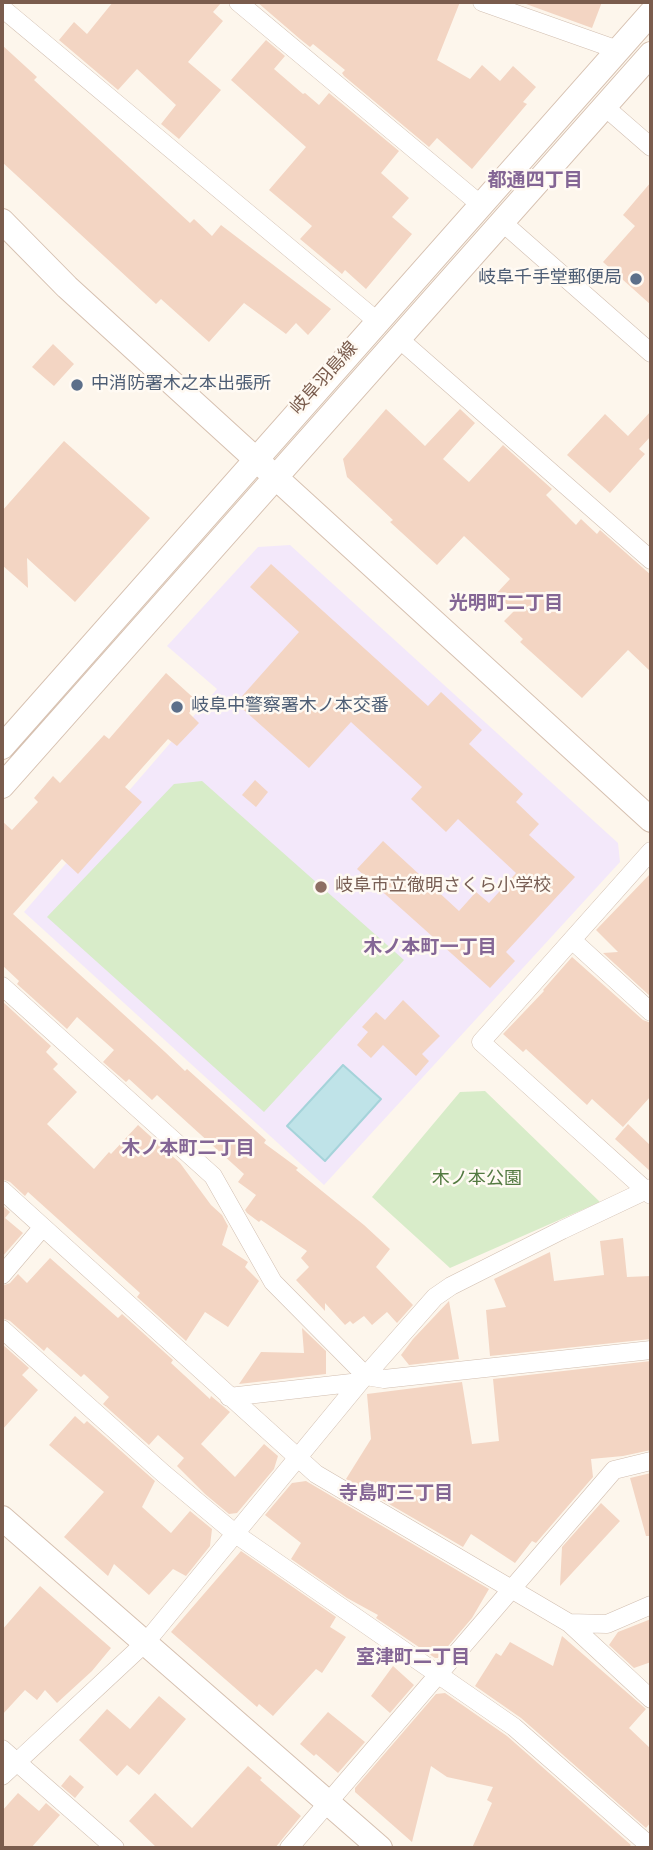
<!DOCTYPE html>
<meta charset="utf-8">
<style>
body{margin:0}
#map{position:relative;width:653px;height:1850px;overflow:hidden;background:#fdf6ec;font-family:"Source Sans 3",sans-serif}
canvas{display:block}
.frame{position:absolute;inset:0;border:4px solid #7a5c4d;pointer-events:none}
</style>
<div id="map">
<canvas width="653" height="1850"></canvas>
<div class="frame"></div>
</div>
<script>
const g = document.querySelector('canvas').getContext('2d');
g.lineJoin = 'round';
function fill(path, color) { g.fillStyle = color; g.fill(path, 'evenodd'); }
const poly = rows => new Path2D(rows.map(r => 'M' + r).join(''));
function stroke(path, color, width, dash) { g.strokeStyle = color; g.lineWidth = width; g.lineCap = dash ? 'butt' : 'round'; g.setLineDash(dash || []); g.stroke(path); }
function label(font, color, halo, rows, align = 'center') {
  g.font = font + ' "Source Sans 3","Noto Sans JP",sans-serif'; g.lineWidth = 5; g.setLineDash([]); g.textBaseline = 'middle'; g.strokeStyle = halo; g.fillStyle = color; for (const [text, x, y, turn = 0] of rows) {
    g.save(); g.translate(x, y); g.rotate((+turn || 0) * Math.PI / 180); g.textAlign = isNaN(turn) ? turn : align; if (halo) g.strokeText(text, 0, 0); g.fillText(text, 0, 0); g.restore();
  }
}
fill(poly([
 [290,545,618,843,620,862,324,1185,24,912,217,689,167,646,258,547]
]), '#f3e8fa');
fill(poly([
 [202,781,404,960,264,1112,47,917,174,784],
 [485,1091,600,1202,450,1268,372,1197,460,1092]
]), '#d8ecc9');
const water = poly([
 [343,1065,381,1099,325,1161,287,1126,343,1065]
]);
fill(water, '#bfe3e8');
stroke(water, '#a5d3da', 2);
fill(poly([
 [113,2,222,2,213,12,223,21,188,62,221,90,179,139,161,124,176,105,137,69,118,90,59,40,74,22,87,34],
 [257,2,460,2,437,60,470,79,482,65,500,81,513,66,536,87,523,102,527,104,472,169,437,138,429,147,344,76,342,73,345,70,313,44,310,47,300,39],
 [527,2,602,2,592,28,526,4],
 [266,40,285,56,274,69,303,94,305,93,319,105,329,93,399,151,381,173,409,198,392,217,412,234,366,289,345,270,342,274,300,239,312,226,269,190,306,147,231,80],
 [2,45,37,77,34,80,190,223,194,219,212,236,221,225,331,309,308,335,296,323,286,334,244,303,209,342,161,299,156,304,2,162],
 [651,182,651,305,603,262,635,226,623,215],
 [53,344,74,364,54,386,32,367],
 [386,409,425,446,460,409,475,423,443,459,469,482,503,445,552,489,546,495,576,525,581,519,597,534,600,530,651,575,651,672,628,650,582,698,520,642,523,639,504,621,514,611,496,594,510,579,464,536,437,565,390,522,393,520,347,477,343,459],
 [651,411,651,436,639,449,645,454,610,493,567,455,605,414,628,436],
 [64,441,150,518,75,602,27,558,28,588,2,565,2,511],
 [271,564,428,706,441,692,482,730,469,744,523,794,516,802,539,824,529,835,575,877,506,952,515,961,490,988,357,869,383,841,459,911,476,892,489,903,516,873,458,819,446,832,411,799,422,787,351,722,309,768,236,703,299,632,250,587],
 [166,673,198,702,189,713,199,723,177,746,168,739,125,787,142,802,78,874,62,859,13,914,165,1052,185,1071,187,1069,266,1140,264,1143,298,1168,296,1170,364,1225,390,1249,376,1267,413,1305,397,1323,387,1312,372,1325,364,1316,353,1324,350,1321,345,1325,325,1303,325,1311,296,1280,309,1267,301,1258,307,1251,261,1220,259,1222,247,1213,245,1210,256,1195,238,1182,244,1174,157,1095,152,1100,129,1079,126,1082,103,1062,114,1050,77,1017,67,1029,17,984,19,981,2,965,2,821,12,830,38,802,34,798,53,776,60,783,104,735,109,739],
 [255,780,268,792,256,807,242,795],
 [651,873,651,997,603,953,618,952,596,930],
 [572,957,643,1020,651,1023,651,1096,623,1127,592,1099,587,1105,526,1049,523,1052,503,1034,544,991,543,990],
 [403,1000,440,1036,422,1054,429,1061,416,1076,383,1045,371,1058,357,1045,368,1032,362,1027,376,1012,385,1020],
 [2,1001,51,1046,46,1052,58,1064,53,1069,77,1092,47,1124,94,1169,109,1152,111,1154,138,1125,180,1163,211,1205,222,1215,228,1226,222,1245,248,1262,245,1267,259,1281,228,1327,205,1312,186,1341,137,1297,140,1293,28,1192,25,1196,10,1182,2,1179],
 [628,1124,651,1146,651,1172,615,1139],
 [2,1205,10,1212,5,1218,23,1233,2,1257],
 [623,1238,627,1277,651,1276,651,1339,490,1356,486,1310,506,1307,494,1279,550,1252,554,1281,604,1275,600,1241],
 [50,1258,118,1318,122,1314,173,1360,171,1363,210,1399,211,1396,230,1412,201,1444,235,1477,264,1444,278,1456,274,1469,237,1513,229,1514,205,1494,177,1466,184,1458,158,1435,149,1445,103,1404,109,1397,84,1374,81,1377,47,1347,44,1351,10,1321,2,1318,2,1286,10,1283,18,1274,27,1283],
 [449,1301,459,1359,409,1365,401,1355,413,1339],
 [302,1328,326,1351,326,1374,239,1384,261,1352,304,1353],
 [2,1344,29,1368,22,1375,38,1390,2,1430],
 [651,1361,651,1450,623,1456,591,1459,593,1477,536,1543,532,1541,515,1563,471,1534,463,1547,346,1479,371,1439,367,1394,462,1382,472,1444,499,1441,493,1379],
 [75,1416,84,1424,87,1421,155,1481,142,1507,171,1533,190,1511,212,1529,210,1546,186,1576,173,1569,149,1595,114,1564,108,1576,64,1537,104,1492,49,1445],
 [651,1473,651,1536,646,1536,630,1478],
 [306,1481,489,1589,472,1618,438,1658,435,1658,376,1618,378,1615,347,1598,291,1559,301,1543,265,1515,292,1483],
 [601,1503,620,1521,560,1586,562,1547],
 [241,1551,336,1617,330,1627,346,1637,322,1673,316,1669,273,1716,259,1704,257,1707,171,1632],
 [40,1586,111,1648,92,1671,57,1703,45,1690,37,1700,25,1690,2,1715,2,1630],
 [651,1619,651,1662,634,1668,609,1645,618,1632],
 [562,1636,646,1709,629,1728,651,1749,651,1822,646,1828,521,1718,475,1686,496,1653,501,1656,510,1642,553,1666],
 [393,1666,414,1685,390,1713,371,1696],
 [445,1693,507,1736,631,1845,628,1848,472,1848,492,1803,487,1800,493,1787,447,1777,431,1766,412,1842,355,1792,355,1788,436,1694],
 [159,1696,186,1719,139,1775,127,1765,117,1776,79,1740,107,1709,130,1729],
 [328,1712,365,1742,338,1773,316,1754,314,1756,300,1744],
 [248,1766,262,1778,260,1780,301,1816,275,1848,157,1848,129,1821,155,1793,192,1828],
 [70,1775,84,1787,75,1798,61,1786],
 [18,1793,39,1811,46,1803,60,1815,31,1848,2,1848,2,1811]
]), '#f3d5c3');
const street = poly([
 [238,2,481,205],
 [482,2,618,50],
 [2,8,377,321],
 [605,107,651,147],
 [502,222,651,353],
 [398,338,651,560],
 [651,851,481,1042,651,1195],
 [572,940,651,1012],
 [2,986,213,1176,273,1282,366,1376,384,1379,651,1350],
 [2,1190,316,1474,569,1623,651,1699],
 [2,1275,42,1228],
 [2,1329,164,1474,237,1535,514,1727,651,1847],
 [229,1397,360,1382],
 [569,1623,607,1624,651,1605],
 [2,1749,115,1848],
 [2,1776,146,1642,360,1382,435,1297,451,1286,562,1230,651,1188],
 [289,1848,614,1470,651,1461]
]);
const secondary = poly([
 [2,221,67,287,651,820],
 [2,747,651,13],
 [2,786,651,54],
 [2,1518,380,1848]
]);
stroke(street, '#d1beb0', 19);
stroke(secondary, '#d6c0b0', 26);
stroke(street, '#fff', 18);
stroke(secondary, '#fff', 24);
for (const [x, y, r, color] of [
 [636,279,7,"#5c6f8a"],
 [77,385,7,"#5c6f8a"],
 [177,707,7,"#5c6f8a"],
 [321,887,7,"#8d6e63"]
]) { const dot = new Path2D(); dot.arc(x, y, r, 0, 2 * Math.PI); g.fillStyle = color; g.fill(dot); stroke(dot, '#fffaf3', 2.5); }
label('18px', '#4e5e75', '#fffaf3', [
 ["岐阜千手堂郵便局",622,279,"right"],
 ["中消防署木之本出張所",91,385],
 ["岐阜中警察署木ノ本交番",191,707]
], 'left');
label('18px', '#7a5c4d', '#fffaf3', [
 ["岐阜羽島線",325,379,-48]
]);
label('18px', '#785e54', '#fffaf3', [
 ["岐阜市立徹明さくら小学校",335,887]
], 'left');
label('18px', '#537a41', '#fffaf3', [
 ["木ノ本公園",477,1180]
]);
label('bold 19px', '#846695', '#fffaf3', [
 ["都通四丁目",535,182],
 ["光明町二丁目",506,605],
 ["木ノ本町一丁目",430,949],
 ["木ノ本町二丁目",188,1150],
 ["寺島町三丁目",396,1495],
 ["室津町二丁目",413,1659]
]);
</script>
